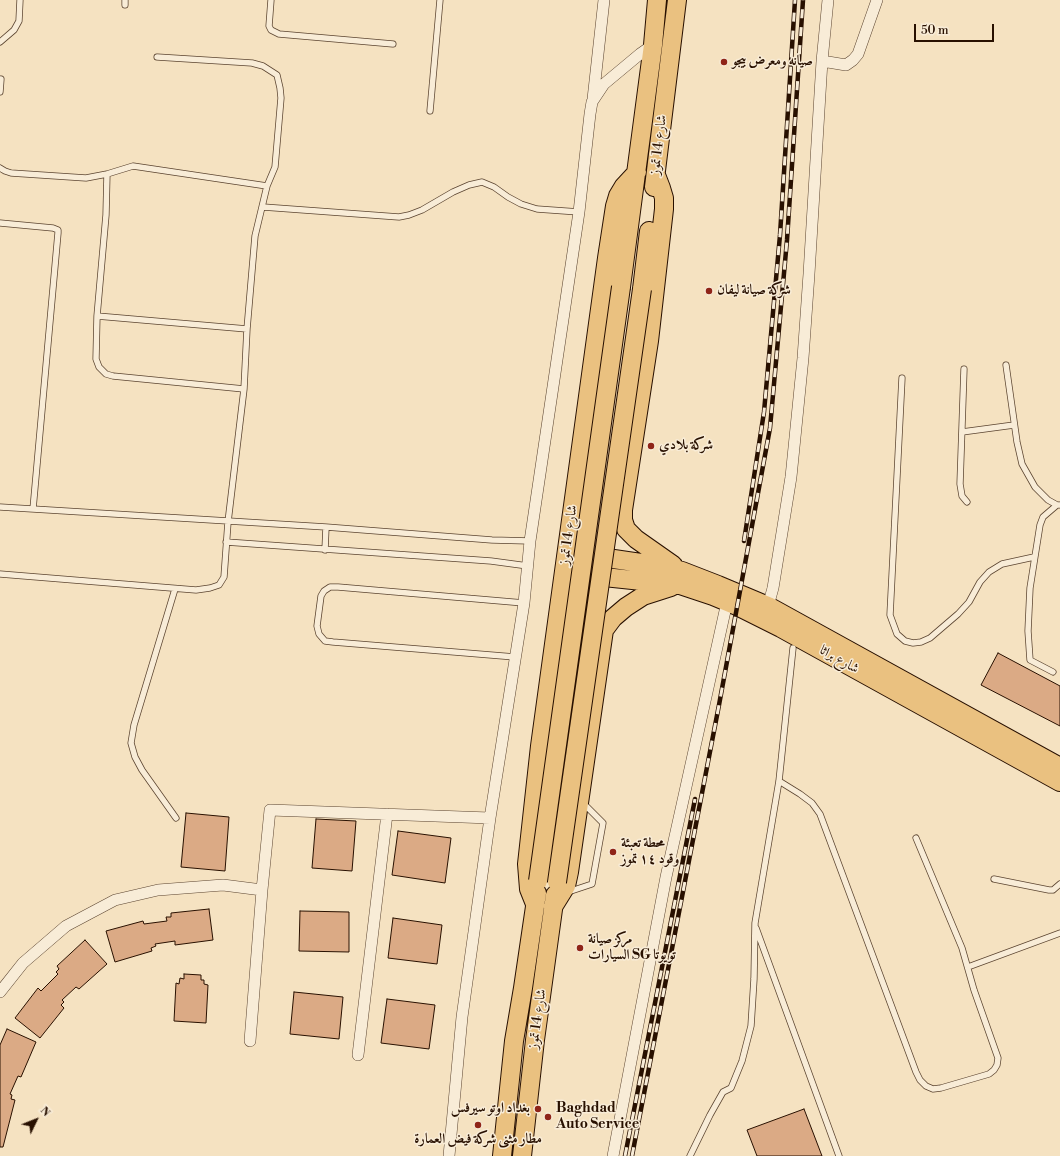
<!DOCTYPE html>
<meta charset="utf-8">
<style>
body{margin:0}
#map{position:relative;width:1060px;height:1156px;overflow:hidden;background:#f5e2c1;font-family:"Libre Bodoni",serif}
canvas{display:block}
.north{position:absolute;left:16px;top:1100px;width:40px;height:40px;-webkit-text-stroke:3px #f8ecd7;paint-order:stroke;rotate:47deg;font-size:11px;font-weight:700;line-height:16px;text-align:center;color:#281000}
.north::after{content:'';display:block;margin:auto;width:14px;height:18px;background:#281000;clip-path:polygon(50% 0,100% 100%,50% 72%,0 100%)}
.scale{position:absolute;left:914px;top:24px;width:80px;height:18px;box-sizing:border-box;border:2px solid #281000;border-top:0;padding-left:5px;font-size:12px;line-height:14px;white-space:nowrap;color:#281000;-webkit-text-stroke:3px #f8ecd7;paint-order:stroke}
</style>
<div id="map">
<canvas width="1060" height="1156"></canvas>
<div class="north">N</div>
<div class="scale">50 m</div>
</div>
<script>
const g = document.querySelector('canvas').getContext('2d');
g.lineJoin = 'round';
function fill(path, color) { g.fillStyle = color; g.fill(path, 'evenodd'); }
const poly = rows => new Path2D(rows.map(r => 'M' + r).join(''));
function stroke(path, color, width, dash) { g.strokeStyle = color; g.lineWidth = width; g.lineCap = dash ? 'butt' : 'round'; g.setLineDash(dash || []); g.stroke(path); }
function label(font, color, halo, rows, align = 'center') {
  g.font = font + ' "Libre Bodoni",Amiri,serif'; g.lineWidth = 3; g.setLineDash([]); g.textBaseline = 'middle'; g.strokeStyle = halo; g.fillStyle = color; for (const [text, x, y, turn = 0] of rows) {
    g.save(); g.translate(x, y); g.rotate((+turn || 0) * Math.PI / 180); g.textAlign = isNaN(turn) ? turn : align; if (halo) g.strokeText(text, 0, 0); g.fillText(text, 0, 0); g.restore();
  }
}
const building = poly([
 [998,653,1060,686,1060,726,981,685,998,653],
 [186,813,229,817,225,871,181,867,186,813],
 [316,819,356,821,352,871,312,868,316,819],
 [398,831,451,838,445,883,392,875,398,831],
 [209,909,213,940,175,945,175,941,155,944,156,946,151,948,152,951,115,962,106,931,143,921,144,924,167,921,166,917,171,917,171,913,209,909],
 [300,911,349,912,349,952,299,951,300,911],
 [393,918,442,925,437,964,388,958,393,918],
 [85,940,107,964,79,989,76,987,62,1000,64,1002,61,1005,64,1008,40,1038,15,1018,38,988,41,991,58,974,56,972,59,969,57,966,85,940],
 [184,974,201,975,201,980,204,980,204,984,208,985,206,1023,174,1021,176,983,179,984,180,978,184,979,184,974],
 [294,992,343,997,339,1039,290,1034,294,992],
 [387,999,435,1005,429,1049,381,1043,387,999],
 [7,1029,36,1042,21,1077,18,1076,10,1094,12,1095,11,1099,15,1100,3,1147,0,1147,0,1045,7,1029],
 [804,1109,822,1156,757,1156,747,1130,804,1109]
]);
fill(building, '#dbaa85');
stroke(building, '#281000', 1);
const service = poly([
 [271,0,269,26,271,30,279,34,393,44],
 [125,5,125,0],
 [0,42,14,30,19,21,20,0],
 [0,92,1,79],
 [430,111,440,0],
 [0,168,5,171,11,173,86,178,107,174,133,166,267,186],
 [107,174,106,215,97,316,96,359,99,367,106,374,113,376,244,389],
 [263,207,399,217,409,215,422,210,453,192,469,185,482,182,494,187,508,197,521,204,537,209,579,212],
 [0,223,53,228,58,230,58,233,33,509],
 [97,316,247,329],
 [1006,365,1017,442,1022,464,1035,487,1048,500,1057,505,1059,505],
 [964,369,960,484,962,496,967,502],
 [902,378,890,615,897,634,905,641,913,643,921,642,930,638,958,614,969,602,980,582,989,572,1002,564,1034,557],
 [962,432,1014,425],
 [0,507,326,527,492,540,530,541],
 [226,542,491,561,528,566],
 [325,550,326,527],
 [0,574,196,590,210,588,219,585,224,577,228,522,244,389,247,329,255,236,267,186,275,167,281,98,280,88,277,75,263,66,252,63,157,57],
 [175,589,134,725,131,743,135,757,142,770,176,818],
 [515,657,333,642,325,641,319,634,317,626,321,596,324,591,330,587,338,587,524,603],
 [1053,672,1030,660,1028,631,1030,588,1040,525,1043,517,1057,505],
 [779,781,800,794,812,803,820,814,916,1072,920,1080,926,1086,933,1089,941,1088,989,1074,994,1070,997,1065,998,1058,974,990,962,948,916,838],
 [994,879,1049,890,1053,890,1060,884],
 [568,892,592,884,603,823,583,803],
 [756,928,839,1156],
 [968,967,1060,933],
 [690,1156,710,1115,723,1092,731,1088,742,1061,751,1026,754,979,755,923,779,781,793,648]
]);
const minor = poly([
 [822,61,846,65,853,60,858,54,877,0],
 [593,99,604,0],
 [768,606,773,588,791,477,803,358,809,274,822,61,828,0],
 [0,992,23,963,66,926,115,900,158,890,223,885,262,890],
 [250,1041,262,890,270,810,490,818],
 [358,1055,387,814],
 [449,1156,462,1017,490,818,524,603,530,541,579,212,590,114,592,102,604,84,640,54,653,45],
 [613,1156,666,877,727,602]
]);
const primary = poly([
 [656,175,661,188,664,198,664,209,649,341,623,510,623,520,626,529,636,539,673,565],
 [654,187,677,0],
 [621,287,653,45,657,0],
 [642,289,649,231],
 [607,558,668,567,682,571,718,585,768,606,1060,767],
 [604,577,680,585,713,596,737,606,781,628,1060,782],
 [535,904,529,889,527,864,540,746,607,258,615,206,618,196,624,186,637,172],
 [553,907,566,886,569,872,604,630,613,618,626,607,643,596,671,587],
 [502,1156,514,1041,523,988,537,893],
 [522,1156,535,1040,555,895]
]);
stroke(service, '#5b4430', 7);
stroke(minor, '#5b4430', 12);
stroke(primary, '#281000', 20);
stroke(service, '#f8ecd7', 5.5);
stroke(minor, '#f8ecd7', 11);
stroke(primary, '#eac180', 18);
const rail = poly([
 [744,541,764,412,780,235,795,0],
 [625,1156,695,799],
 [632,1156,719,705,770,428,787,240,803,0]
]);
stroke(rail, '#281000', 4.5);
stroke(rail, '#f8ecd7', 3, [9]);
const primaryBridge = poly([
 [538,881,621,287],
 [557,882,642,289]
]);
stroke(primaryBridge, '#281000', 20, []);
stroke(primaryBridge, '#eac180', 18);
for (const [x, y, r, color] of [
 [724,62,4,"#8f2418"],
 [709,291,4,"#8f2418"],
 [651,446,4,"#8f2418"],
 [613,852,4,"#8f2418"],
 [580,948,4,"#8f2418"],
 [538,1109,4,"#8f2418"],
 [548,1117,4,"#8f2418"],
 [478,1125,4,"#8f2418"]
]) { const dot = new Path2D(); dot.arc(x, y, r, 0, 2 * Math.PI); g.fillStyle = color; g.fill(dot); stroke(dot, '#f8ecd7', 1.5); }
label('bold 14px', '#281000', '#f8ecd7', [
 ["صيانه ومعرض بيجو",732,62],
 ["شركة صيانة ليفان",717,291],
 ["شركة بلادي",659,446],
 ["محطة تعبئة",621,844],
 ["وقود ١٤ تموز",621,860],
 ["مركز صيانة",588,940],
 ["السيارات SG تويوتا",588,956],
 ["بغداد اوتو سيرفس",530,1109,"right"],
 ["Baghdad",556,1109],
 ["Auto Service",556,1125],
 ["مطار مثنى شركة فيض العمارة",478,1140,"center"]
], 'left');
label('14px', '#281000', '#f8ecd7', [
 ["شارع 14 تموز",659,145,-83],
 ["شارع 14 تموز",569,535,-82],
 ["شارع براثا",839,660,29],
 ["شارع 14 تموز",538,1019,-82]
]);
</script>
